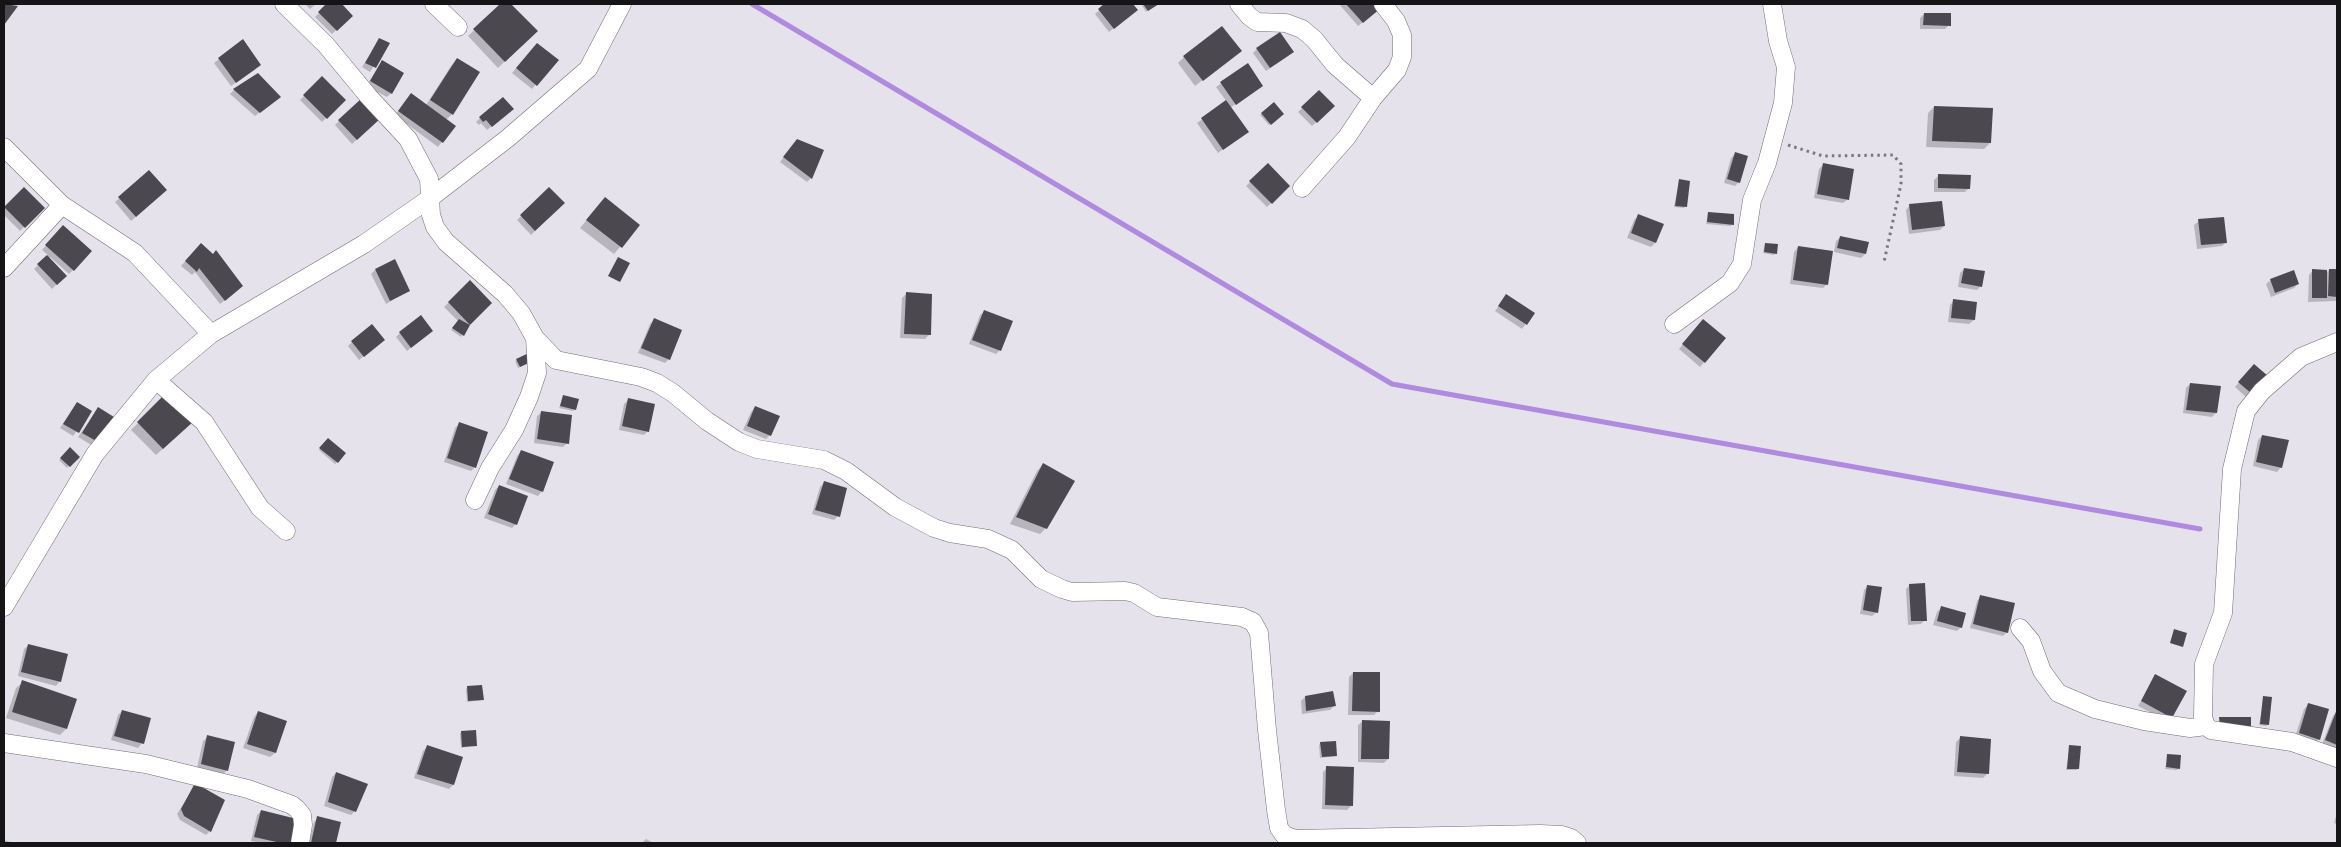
<!DOCTYPE html>
<style>
body{margin:0}
#map{position:relative;width:2341px;height:847px;overflow:hidden;background:#e6e2ec;font-family:"PT Sans",sans-serif}
canvas{display:block}
.frame{position:absolute;inset:0;border:5px solid #151417;pointer-events:none}
</style>
<div id="map">
<canvas width="2341" height="847"></canvas>
<div class="frame"></div>
</div>
<script>
const g = document.querySelector('canvas').getContext('2d');
g.lineJoin = 'round';
function fill(path, color) { g.fillStyle = color; g.fill(path, 'evenodd'); }
const poly = rows => new Path2D(rows.map(r => 'M' + r).join(''));
function stroke(path, color, width, dash) { g.strokeStyle = color; g.lineWidth = width; g.lineCap = dash ? 'butt' : 'round'; g.setLineDash(dash || []); g.stroke(path); }
fill(poly([
 [4,4,16,6,4,23],
 [305,4,316,4,310,9],
 [328,4,340,4,351,16,332,34,315,17],
 [502,4,509,4,536,31,498,68,468,36],
 [1106,4,1132,4,1136,10,1109,32,1095,14],
 [1141,4,1157,4,1146,12],
 [1339,4,1377,4,1376,12,1358,26],
 [1924,14,1949,25,1945,29,1920,29,1920,18],
 [380,39,388,44,370,72,362,67],
 [243,41,256,69,231,86,214,63],
 [533,48,557,60,532,89,512,73],
 [1257,49,1288,56,1266,71,1253,53],
 [1240,51,1195,86,1178,63,1184,57],
 [457,59,452,114,446,120,454,126,438,147,395,115,407,99,426,105,451,66],
 [382,62,391,93,387,97,366,86],
 [1247,65,1262,86,1230,108,1247,132,1218,153,1197,123,1227,102,1216,87],
 [322,78,344,100,322,122,300,100],
 [234,90,279,97,255,116,230,94],
 [1319,92,1333,106,1312,126,1298,112],
 [1274,104,1282,114,1269,125,1260,115],
 [1934,107,1990,143,1984,149,1926,147,1928,113],
 [508,113,487,130,481,123,479,125,476,122,480,118],
 [339,121,375,123,352,144,335,125],
 [793,145,811,178,807,182,780,162],
 [1736,153,1739,182,1735,186,1724,183,1731,158],
 [1268,165,1288,186,1267,207,1246,186],
 [1823,165,1848,199,1843,203,1814,198,1819,169],
 [149,171,161,194,131,221,115,202],
 [1939,175,1969,188,1965,192,1934,192,1934,180],
 [1679,181,1685,206,1684,208,1674,207],
 [24,189,43,208,20,231,4,215,4,209],
 [549,189,563,203,531,235,517,220],
 [605,198,639,225,614,254,580,228],
 [1910,205,1944,226,1940,230,1909,234,1906,210],
 [1708,213,1732,224,1731,226,1706,224],
 [1638,216,1655,243,1651,247,1627,238,1634,220],
 [2199,221,2226,242,2222,246,2197,249,2194,225],
 [59,231,73,270,69,274,50,257,48,259,65,276,52,289,34,269,48,255,42,250],
 [1841,237,1865,254,1861,258,1834,252,1836,241],
 [1765,244,1776,253,1774,255,1763,253],
 [1798,247,1827,284,1823,288,1790,284,1794,252],
 [196,249,213,256,237,290,220,304,195,272,192,275,181,266],
 [1964,269,1981,286,1977,290,1958,287,1960,273],
 [375,270,409,291,386,304,371,274],
 [2313,270,2326,274,2329,270,2337,271,2337,301,2308,302,2309,275],
 [2271,280,2298,284,2294,288,2271,297,2266,284],
 [470,282,490,303,469,324,461,337,451,330,458,321,444,307],
 [906,294,929,335,925,339,900,338,902,298],
 [1506,296,1533,314,1522,329,1495,311],
 [1954,301,1975,303,1974,320,1969,324,1948,322,1950,305],
 [985,311,1000,350,996,354,969,344,980,315],
 [654,320,669,359,665,363,638,353,650,324],
 [1699,325,1724,338,1700,367,1679,349],
 [431,331,407,351,396,337,400,333],
 [352,342,379,344,359,360,348,346],
 [517,360,531,362,518,368,515,361],
 [2254,366,2266,376,2247,398,2235,387],
 [2190,384,2216,413,2212,417,2183,413,2186,388],
 [564,396,575,409,573,411,559,408],
 [162,399,186,428,156,455,131,430],
 [629,399,648,431,644,435,619,430,624,404],
 [77,403,91,411,73,436,60,428],
 [755,407,770,435,766,439,743,430,751,412],
 [98,408,112,417,93,446,78,437],
 [542,412,567,443,563,447,534,443,537,416],
 [459,424,475,467,471,471,444,462,455,428],
 [2262,436,2281,467,2277,472,2253,466,2258,440],
 [328,439,345,453,335,464,319,450],
 [70,449,78,457,67,468,59,460],
 [521,451,542,491,538,496,506,484,517,456],
 [1043,464,1046,528,1040,534,1010,524,1037,471],
 [824,483,838,516,834,520,812,514,820,487],
 [499,486,516,524,512,528,484,518,495,490],
 [1910,585,1925,620,1921,624,1908,625,1906,589],
 [1868,586,1877,612,1872,616,1860,614,1864,590],
 [1981,596,2007,632,2003,636,1970,628,1977,601],
 [1941,608,1961,627,1957,631,1933,625,1937,612],
 [29,645,60,681,56,686,18,676,24,649],
 [1353,673,1378,711,1374,715,1348,715,1349,677],
 [2156,675,2185,691,2167,721,2138,706],
 [23,682,66,729,60,735,6,718,16,688],
 [468,687,482,700,467,702,466,689],
 [1305,697,1334,706,1330,710,1302,714,1301,701],
 [2264,698,2268,724,2266,726,2259,725],
 [2308,705,2319,739,2315,743,2295,737,2304,709],
 [122,711,142,743,138,748,111,740,118,715],
 [258,712,285,722,275,753,270,757,243,748,254,717],
 [2337,712,2337,750,2322,744,2333,716],
 [1363,721,1388,759,1384,763,1358,762,1358,725],
 [461,732,476,745,461,748,460,734],
 [208,737,227,770,223,774,197,768,203,741],
 [1960,738,1990,740,1987,774,1983,778,1954,776,1956,742],
 [1321,743,1336,756,1320,758,1319,745],
 [2070,746,2078,769,2076,770,2066,770],
 [427,747,462,758,453,785,449,789,414,778,423,751],
 [2168,756,2179,768,2177,770,2165,769],
 [1327,768,1352,805,1347,810,1322,809,1323,772],
 [336,773,355,811,351,815,324,806,332,777],
 [195,785,224,801,210,831,206,835,180,820,177,814],
 [261,811,296,820,290,843,261,843,251,841,257,815],
 [2337,813,2337,824,2334,823],
 [318,818,340,823,335,843,309,843,314,822],
 [646,839,654,843,642,843],
 [4,840,14,843,4,843]
]), '#0003');
stroke(poly([
 [752,4,1392,384,2200,529]
]), '#af8ade', 5);
fill(poly([
 [4,4,18,6,4,25],
 [326,4,342,4,353,16,337,31,318,12],
 [500,4,511,4,538,31,505,62,473,29],
 [1104,4,1133,4,1138,10,1114,29,1098,9],
 [1143,4,1159,4,1148,11],
 [1346,4,1378,4,1381,8,1363,23],
 [1924,13,1951,13,1951,26,1923,25],
 [1222,26,1242,51,1203,81,1183,56],
 [1280,32,1294,52,1270,68,1256,48],
 [379,38,390,43,376,68,365,63],
 [243,39,261,65,236,83,218,58],
 [537,43,559,60,537,86,516,68],
 [457,58,480,72,453,115,430,100],
 [382,60,404,73,392,94,370,81],
 [1248,63,1263,86,1236,105,1220,82],
 [258,73,281,97,260,113,233,89],
 [322,76,346,100,327,119,303,95],
 [1319,90,1335,106,1317,123,1301,107],
 [411,93,456,126,443,143,398,111],
 [503,97,514,109,492,127,486,120,483,122,479,117],
 [362,98,381,118,357,140,338,120],
 [1226,100,1249,132,1223,150,1201,118],
 [1274,102,1284,114,1271,125,1261,113],
 [1934,106,1993,108,1991,143,1932,141],
 [797,139,824,150,812,179,783,157],
 [1735,152,1748,156,1740,183,1727,179],
 [1268,163,1290,186,1272,204,1249,181],
 [1823,163,1854,169,1849,200,1817,194],
 [149,170,167,190,136,217,118,197],
 [1938,174,1971,175,1970,189,1938,188],
 [1679,179,1690,181,1687,207,1675,206],
 [24,187,45,208,25,228,4,207],
 [549,187,565,203,535,231,520,215],
 [605,197,640,225,622,248,586,220],
 [1942,201,1945,226,1912,230,1909,204],
 [1708,212,1734,214,1734,225,1707,222],
 [1638,214,1664,224,1656,243,1631,233],
 [2224,217,2227,243,2201,245,2198,219],
 [63,225,92,251,74,271,45,245],
 [1840,236,1869,242,1866,254,1837,248],
 [201,243,213,254,216,250,243,286,225,301,199,268,197,272,185,261],
 [1765,243,1778,244,1777,254,1764,252],
 [1798,246,1833,251,1828,285,1793,280],
 [47,255,67,276,57,285,37,264],
 [618,257,630,263,620,282,608,276],
 [395,259,410,291,390,301,375,269],
 [1964,268,1985,271,1982,287,1961,283],
 [2312,269,2327,270,2327,298,2312,298],
 [2329,269,2337,269,2337,297,2328,296],
 [2294,270,2299,284,2275,293,2270,279],
 [470,280,492,303,470,325,464,336,452,328,459,319,470,325,448,302],
 [906,292,932,294,931,335,904,334],
 [1506,294,1535,313,1527,325,1498,306],
 [1953,299,1977,302,1975,320,1951,318],
 [984,310,1013,321,1001,351,972,340],
 [421,315,433,331,411,348,399,332],
 [654,318,682,330,670,360,641,348],
 [1703,319,1726,338,1705,363,1682,344],
 [372,324,385,340,364,357,351,341],
 [531,352,535,360,520,367,516,359],
 [2254,364,2268,376,2252,394,2238,382],
 [2190,383,2221,386,2217,413,2186,410],
 [563,395,579,399,576,410,560,406],
 [162,397,194,421,163,449,137,422],
 [628,398,655,404,649,432,622,426],
 [77,402,92,411,79,433,63,424],
 [755,406,780,416,771,436,747,426],
 [98,407,114,417,98,442,82,433],
 [541,411,572,415,569,444,537,439],
 [459,422,488,432,476,468,447,458],
 [2262,435,2289,440,2282,468,2256,462],
 [328,438,346,453,338,463,319,448],
 [70,447,80,457,70,467,60,458],
 [521,450,554,462,543,492,509,479],
 [1043,463,1075,481,1047,529,1016,517],
 [824,481,847,488,840,517,815,510],
 [499,485,528,496,517,525,488,514],
 [1925,583,1927,621,1911,621,1909,584],
 [1867,585,1882,587,1878,613,1863,610],
 [1980,595,2015,603,2008,633,1973,624],
 [1941,606,1966,613,1962,628,1937,621],
 [2174,629,2187,633,2183,647,2170,643],
 [28,644,68,654,61,682,21,672],
 [1353,672,1380,672,1380,712,1352,711],
 [2155,674,2187,691,2172,718,2141,701],
 [22,680,77,699,67,729,12,712],
 [482,685,484,700,468,701,467,686],
 [1333,691,1336,706,1306,711,1305,696],
 [2263,696,2272,697,2269,725,2260,724],
 [2308,703,2329,709,2320,740,2299,733],
 [2337,709,2337,745,2325,740],
 [122,710,151,718,144,744,114,736],
 [258,711,287,721,276,753,247,744],
 [2219,717,2251,717,2251,729,2220,729],
 [1362,720,1390,721,1389,759,1361,759],
 [476,730,477,746,462,747,461,731],
 [207,735,235,742,228,771,201,764],
 [1960,736,1991,739,1989,774,1957,772],
 [1336,741,1337,756,1322,757,1320,742],
 [427,745,463,757,454,785,417,774],
 [2069,745,2081,746,2079,769,2067,769],
 [2167,754,2181,755,2180,769,2166,767],
 [1326,766,1354,767,1353,806,1325,805],
 [336,772,368,784,356,812,328,802],
 [195,783,225,800,211,832,184,816,181,809],
 [261,810,297,819,291,843,281,843,254,837],
 [317,816,341,822,336,843,311,843]
]), '#4b4850');
const minor = poly([
 [284,4,326,45,369,97,408,139,429,179,431,215,435,227,446,242,505,294,521,313,535,338,556,360,641,377,657,383,673,393,707,421,739,442,757,449,824,460,846,471,895,507,934,528,950,533,988,539,1012,550,1041,579,1062,589,1072,592,1125,591,1134,593,1157,607,1242,617,1253,622,1259,633,1267,730,1276,810,1279,828,1284,835,1295,839,1540,834,1562,835,1571,838,1577,843],
 [434,4,458,27],
 [1239,4,1249,16,1257,22,1286,23,1302,29,1314,39,1335,65,1373,98],
 [4,147,62,205,135,253,211,334],
 [1302,188,1347,137,1373,98,1397,70,1402,57,1402,35,1396,21,1383,4],
 [4,268,62,205],
 [1674,324,1730,283,1742,264,1752,200,1767,163,1783,103,1786,67,1778,41,1772,4],
 [2337,342,2301,357,2262,391,2246,411,2232,469,2223,613,2204,664,2203,717,2206,726,2211,730,2292,742,2337,758],
 [156,380,204,422,260,508,286,531],
 [475,500,490,468,514,430,529,397,537,373,535,338],
 [4,607,95,454,156,380,211,334,364,244,429,199,508,138,588,69,622,4],
 [2020,628,2031,641,2042,671,2058,693,2095,709,2144,721,2190,728,2206,726],
 [4,743,146,764,248,789,292,805,297,809,302,815,303,825,300,843]
]);
stroke(minor, '#716d77', 19);
stroke(poly([
 [1788,145,1823,156,1893,155,1901,164,1901,184,1884,262]
]), '#7a787e', 3, [2.5, 4]);
stroke(minor, '#fff', 18);
</script>
